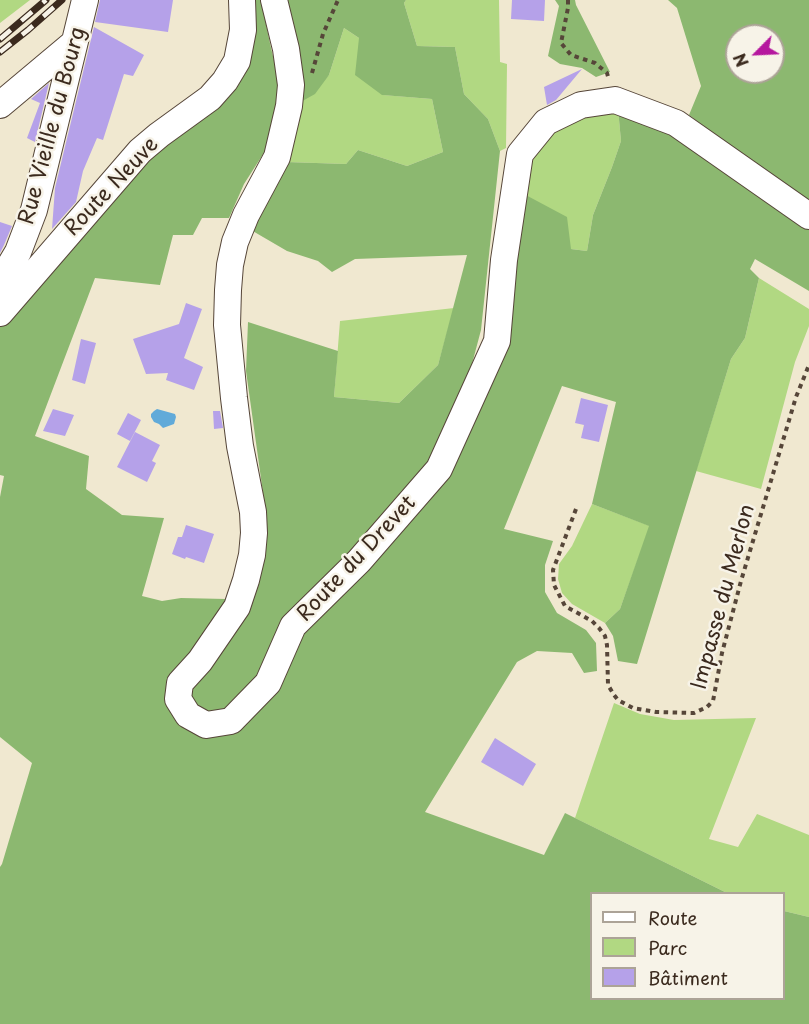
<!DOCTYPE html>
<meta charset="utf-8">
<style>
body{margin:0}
#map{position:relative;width:809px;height:1024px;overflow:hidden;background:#f0e8d0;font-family:"Playpen Sans",sans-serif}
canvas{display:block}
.legend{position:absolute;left:590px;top:892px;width:195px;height:108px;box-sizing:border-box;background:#f7f3e8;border:2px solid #aca397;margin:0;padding:8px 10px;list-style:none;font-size:18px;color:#3b2a1e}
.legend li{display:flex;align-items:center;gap:12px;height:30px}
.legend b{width:30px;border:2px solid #aca397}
.north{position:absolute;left:725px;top:24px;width:60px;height:60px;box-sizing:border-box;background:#f7f3e8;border:2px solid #aca397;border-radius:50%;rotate:246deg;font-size:16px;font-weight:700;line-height:24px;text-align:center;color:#3b2a1e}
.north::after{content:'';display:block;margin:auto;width:21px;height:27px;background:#b5179e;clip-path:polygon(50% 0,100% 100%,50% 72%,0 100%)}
</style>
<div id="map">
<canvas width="809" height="1024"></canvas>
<ul class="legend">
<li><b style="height:8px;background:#fff"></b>Route</li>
<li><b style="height:16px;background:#b1d882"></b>Parc</li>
<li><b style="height:16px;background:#b5a1e9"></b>Bâtiment</li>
</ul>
<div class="north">N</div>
</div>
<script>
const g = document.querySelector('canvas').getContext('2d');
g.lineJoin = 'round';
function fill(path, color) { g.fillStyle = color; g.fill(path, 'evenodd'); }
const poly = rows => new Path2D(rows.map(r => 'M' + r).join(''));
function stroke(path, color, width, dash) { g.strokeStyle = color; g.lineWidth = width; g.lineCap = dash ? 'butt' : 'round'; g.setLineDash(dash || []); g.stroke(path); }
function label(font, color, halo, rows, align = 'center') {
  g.font = font + ' "Playpen Sans",sans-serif'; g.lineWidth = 5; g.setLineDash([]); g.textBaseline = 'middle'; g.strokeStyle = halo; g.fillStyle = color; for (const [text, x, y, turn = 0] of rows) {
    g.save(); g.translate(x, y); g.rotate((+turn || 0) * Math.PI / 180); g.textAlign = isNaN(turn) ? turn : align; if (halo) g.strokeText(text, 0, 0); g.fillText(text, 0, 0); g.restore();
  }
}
fill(poly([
 [0,0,30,0,0,23],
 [406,0,499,0,500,62,507,64,506,148,500,151,488,119,464,94,455,47,417,46,404,3],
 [344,28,359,38,383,95,432,99,443,152,407,166,358,150,346,164,286,162,297,104,329,75],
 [618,109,621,141,612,167,593,215,587,251,571,249,522,193,531,154,564,121],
 [759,278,809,309,809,326,795,362,761,489,696,471,731,359,745,338],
 [454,308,438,365,399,403,334,397,340,321],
 [592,504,650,526,620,609,605,623,572,604,562,593,558,579,559,564,572,546],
 [614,703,640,714,674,720,756,718,709,839,738,847,757,814,809,835,809,917,784,911,784,894,727,893,575,818]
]), '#b1d882');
fill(poly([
 [250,0,261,0,271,48,278,76,276,118,267,148,244,184,229,218,202,218,193,235,173,235,160,285,95,278,35,436,89,456,86,489,122,515,164,518,142,596,162,601,181,598,226,599,254,588,264,500,246,371,248,322,338,351,334,397,399,403,438,365,467,255,355,259,332,272,318,261,287,251,251,230,286,162,346,164,358,150,407,166,443,152,432,99,382,95,355,75,359,38,344,28,329,75,315,94,297,104,283,0,406,0,404,3,417,46,455,47,464,94,488,119,500,151,481,330,472,364,455,410,425,466,453,469,507,324,522,193,567,217,571,249,587,251,593,215,612,167,621,141,618,109,673,131,809,227,809,291,755,259,750,269,759,278,745,338,731,359,637,664,618,661,613,636,605,623,620,609,649,526,592,504,616,402,562,386,504,529,553,541,545,565,545,592,557,613,586,630,596,643,597,671,584,673,572,653,537,651,517,662,425,812,544,855,565,813,727,893,592,894,592,998,784,998,784,911,809,917,809,1024,0,1024,0,867,2,864,32,763,0,737,0,497,4,476,0,475,0,324,150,157,217,106,237,86,249,56],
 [555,0,575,0,576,5,610,72,596,77,582,68,560,64,548,56,559,6],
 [668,0,809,0,809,201,784,187,689,115,701,86,677,8],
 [737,36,773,36,773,72,737,72]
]), '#8cb870');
fill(poly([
 [157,409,175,414,176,417,174,424,163,428,159,424,154,422,151,417,151,414,154,411]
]), '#61aad9');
fill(poly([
 [100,0,173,0,168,32,95,22],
 [512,0,545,0,544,21,511,19],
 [94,27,144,55,133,76,124,74,103,140,97,138,83,171,76,202,52,229,55,188],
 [582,69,556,100,547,105,544,87],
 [49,83,35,142,27,138,40,103,31,99],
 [0,222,12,226,4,245,0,253],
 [186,303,202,309,184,358,203,367,194,390,166,380,168,373,146,374,133,339,179,324],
 [81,339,96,343,85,384,72,380],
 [581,398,608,405,599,442,581,438,584,425,575,423],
 [53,409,74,415,65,436,43,431],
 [213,411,220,411,223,428,214,429],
 [128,413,141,420,130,441,117,434],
 [135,432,160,445,152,461,156,463,147,482,117,467],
 [186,525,214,534,204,563,186,557,185,559,172,554,178,537,182,537],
 [495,738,536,764,523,786,481,762]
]), '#b5a1e9');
const minor = poly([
 [274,0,286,49,291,85,289,106,277,157,246,215,235,242,230,265,228,290,227,325,234,398,240,446,253,512,254,533,252,555,246,580,237,607,200,661,180,683,178,699,188,715,206,725,231,721,268,683,293,626,359,561,439,469,497,341,504,260,520,154,546,122,581,105,615,100,676,123,809,216],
 [0,105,74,43],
 [0,282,18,252,34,210,85,0],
 [0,313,140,151,159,135,210,98,225,81,237,61,243,30,242,0]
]);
stroke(minor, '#564639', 28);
stroke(poly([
 [568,0,568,8,561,43,571,55,595,63,607,73,609,80],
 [312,73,323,34,338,0],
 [576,509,553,570,554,585,565,606,592,621,599,628,605,636,607,645,608,685,614,695,618,700,633,708,656,712,694,713,707,707,713,701,722,653,741,581,796,397,809,365]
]), '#564639', 4, [4.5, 4.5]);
stroke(minor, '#fff', 26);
const rail = poly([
 [0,39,46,0],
 [0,52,28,30,62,0]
]);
stroke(rail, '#3b2a1e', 7);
stroke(rail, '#f7f3e8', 4.5, [14]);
label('21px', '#3b2a1e', '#f7f3e8', [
 ["Rue Vieille du Bourg",53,126,-75],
 ["Route Neuve",112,187,-47],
 ["Route du Drevet",357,559,-47],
 ["Impasse du Merlon",724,597,-75]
]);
</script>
